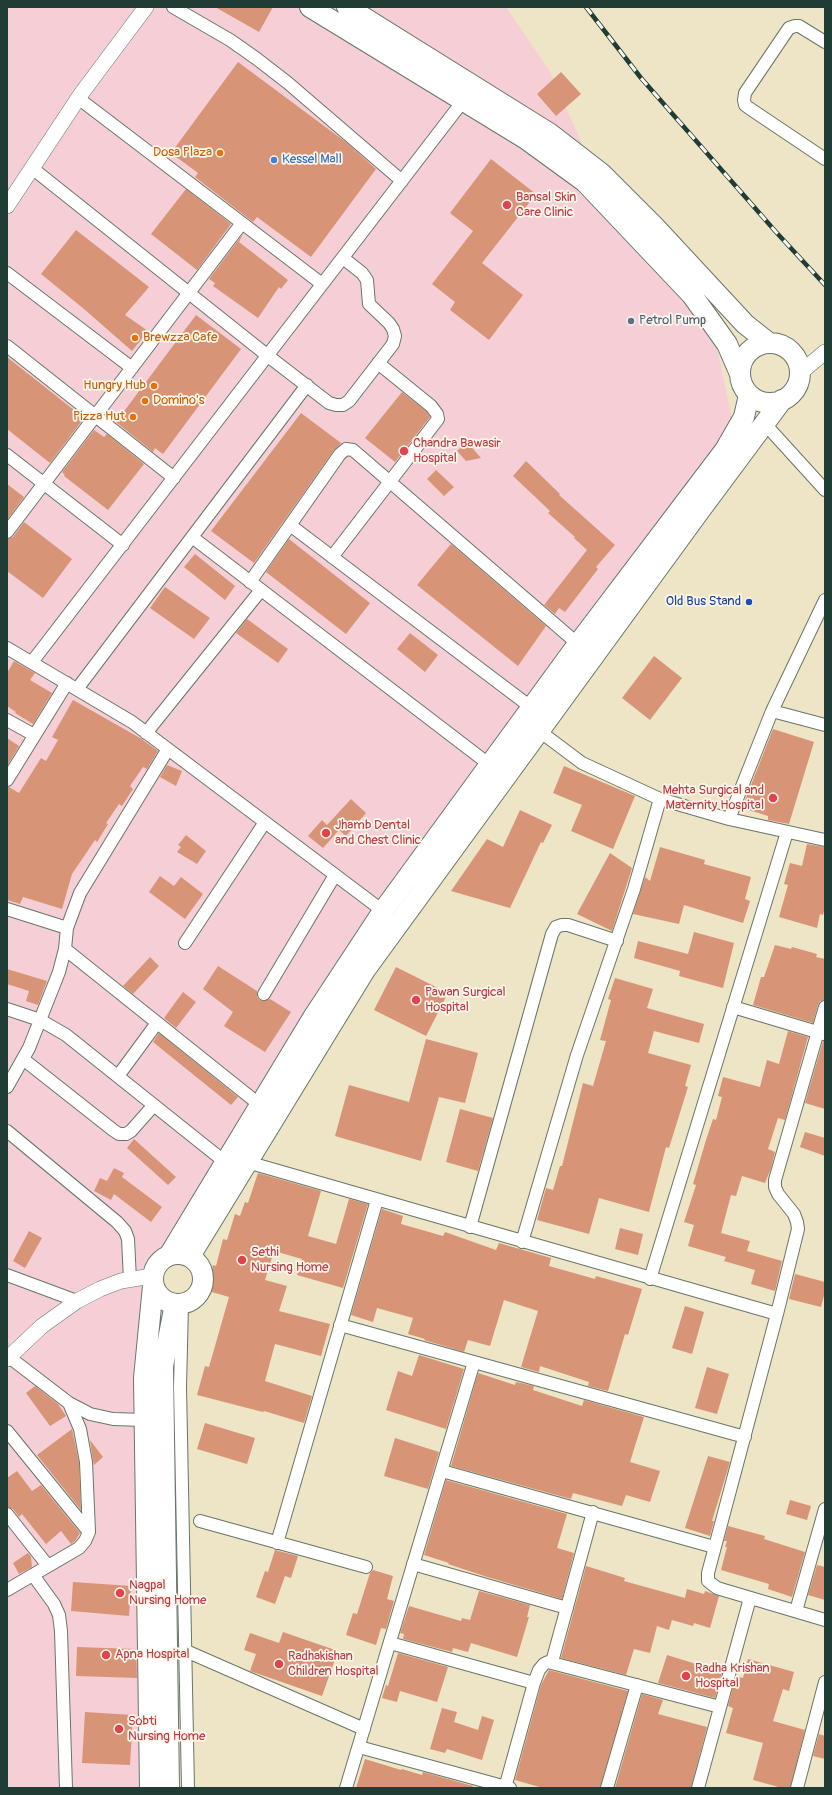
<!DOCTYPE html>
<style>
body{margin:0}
#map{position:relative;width:832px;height:1795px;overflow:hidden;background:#eee4c6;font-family:Pangolin,sans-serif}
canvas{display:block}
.frame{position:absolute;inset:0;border:8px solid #1f3d34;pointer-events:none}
</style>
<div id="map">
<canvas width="832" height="1795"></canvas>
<div class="frame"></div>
</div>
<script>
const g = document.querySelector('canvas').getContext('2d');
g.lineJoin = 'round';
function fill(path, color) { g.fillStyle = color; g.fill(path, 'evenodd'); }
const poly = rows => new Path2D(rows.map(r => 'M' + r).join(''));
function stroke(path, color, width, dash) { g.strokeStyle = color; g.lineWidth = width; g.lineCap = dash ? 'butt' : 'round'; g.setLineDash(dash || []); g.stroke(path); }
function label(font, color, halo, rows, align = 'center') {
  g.font = font + ' Pangolin,sans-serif'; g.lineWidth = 3.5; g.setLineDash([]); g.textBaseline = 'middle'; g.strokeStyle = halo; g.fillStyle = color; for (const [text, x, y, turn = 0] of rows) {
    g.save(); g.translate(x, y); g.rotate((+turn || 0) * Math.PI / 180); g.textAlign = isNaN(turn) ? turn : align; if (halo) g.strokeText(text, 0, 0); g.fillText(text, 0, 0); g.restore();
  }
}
fill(poly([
 [7,7,506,7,549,70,616,220,713,329,733,423,204,1188,156,1262,141,1341,143,1788,7,1788]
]), '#f6cfd6');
fill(poly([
 [215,7,273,7,259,32],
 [238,62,347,143,376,169,311,257,257,217,253,222,195,177,198,173,171,153],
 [561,72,581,94,556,116,537,94],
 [491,159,536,194,482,263,523,295,489,340,450,310,455,302,432,284,473,231,450,213],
 [186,189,231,224,197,270,151,234],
 [76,230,149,287,125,315,148,331,132,351,84,309,41,274],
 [243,234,239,242,288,280,281,289,279,287,258,318,213,286,215,283,209,279],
 [196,315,241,349,163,454,155,448,153,452,116,422],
 [7,357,84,418,50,463,7,429],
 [402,392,426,411,430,417,395,462,365,438],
 [301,413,341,443,334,450,254,563,211,531],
 [94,430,104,437,107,434,144,464,108,510,64,476,65,475,62,472],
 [467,442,481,458,466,461,457,451],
 [526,461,560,494,559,495,615,545,596,567,598,569,565,612,559,608,555,614,544,605,587,550,574,538,575,537,548,513,550,511,513,476],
 [436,470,454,487,444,496,427,479],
 [7,484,24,497,7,520],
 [24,522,72,559,43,598,7,571,7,539,13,537],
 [289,539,370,603,346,634,266,572],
 [451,544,546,626,518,666,417,585],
 [195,554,235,586,225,600,184,567],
 [165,587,210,618,194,639,150,608],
 [247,619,288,649,278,663,236,633],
 [410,633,438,655,425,672,397,649],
 [654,656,682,678,650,720,622,698],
 [14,661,35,673,30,680,52,693,33,724,15,713,16,712,7,706,7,673],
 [73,700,140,738,158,751,147,769,143,767,130,786,133,789,122,806,119,804,106,823,108,824,97,842,95,840,72,874,62,909,23,897,20,904,7,900,7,787,9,787,19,793,41,758,46,761,58,740,52,737],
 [773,729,814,742,789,824,768,820,768,816,742,808],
 [7,738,19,746,7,766],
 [167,765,182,771,176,786,160,777],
 [564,766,635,796,613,849,571,831,582,805,553,793],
 [351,799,366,813,346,836,339,830,323,848,308,836,322,820,327,825],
 [520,810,552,825,543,843,541,842,510,908,451,891,487,839,503,847],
 [186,835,206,851,197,864,177,852,181,847,178,845],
 [807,844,825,847,825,907,823,915,820,914,817,928,779,917,788,885,784,884,790,863,802,866],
 [660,847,705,860,704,864,751,877,745,899,750,901,743,923,684,905,679,924,633,914,645,877,650,881],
 [610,853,632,868,612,931,577,914],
 [160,876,174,886,181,877,203,894,185,919,149,892],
 [694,932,734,943,723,988,679,976,680,971,634,958,638,941,688,954],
 [775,945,791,949,792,947,817,954,816,957,825,959,825,1000,820,1001,818,1005,813,1023,753,1005,761,977,764,977],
 [150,957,159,966,133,994,123,986],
 [218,966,257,991,257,997,260,1000,264,1001,270,999,291,1012,265,1052,224,1026,233,1012,203,989],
 [396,967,448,993,426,1036,374,1010],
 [7,969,47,981,38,1005,26,1001,29,991,7,984],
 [615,978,653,989,647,1008,704,1024,699,1043,654,1031,648,1053,691,1065,685,1086,688,1087,669,1148,666,1147,649,1212,599,1198,589,1234,537,1220,546,1188,553,1190,560,1166,562,1166,583,1083,593,1086,606,1041,600,1040,611,1000,608,999],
 [183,992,196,1002,176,1028,164,1018],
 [788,1031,808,1037,785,1120,778,1118,768,1149,775,1152,771,1168,765,1183,742,1176,736,1196,731,1195,721,1233,750,1241,747,1251,782,1261,775,1291,751,1284,755,1270,724,1261,726,1257,688,1246,694,1225,684,1222,696,1185,693,1184,706,1140,713,1119,716,1120,722,1097,718,1096,723,1077,760,1087,767,1060,779,1064],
 [159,1033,238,1097,231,1105,153,1042],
 [426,1039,478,1053,465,1103,439,1097,421,1161,335,1136,349,1085,409,1102],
 [823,1041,825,1041,825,1109,805,1103],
 [460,1109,493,1118,478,1171,446,1162],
 [805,1132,825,1138,825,1156,800,1147],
 [134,1139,176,1177,168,1185,127,1148],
 [114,1168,124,1173,122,1177,162,1207,151,1222,114,1194,111,1200,94,1191,100,1178,107,1181],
 [258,1173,321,1191,308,1236,336,1244,349,1199,368,1204,343,1288,297,1275,302,1259,274,1251,265,1280,287,1286,279,1311,330,1324,321,1356,275,1344,265,1381,312,1396,304,1423,264,1411,263,1412,197,1395,205,1366,209,1367,229,1297,205,1290,213,1265,216,1266,223,1239,227,1240,235,1214,240,1216,245,1202,248,1203],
 [382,1209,403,1216,401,1224,443,1236,445,1232,496,1250,499,1243,551,1258,549,1266,595,1279,596,1276,642,1289,628,1335,625,1334,608,1391,588,1386,589,1382,540,1366,539,1372,521,1367,538,1311,504,1300,490,1346,468,1340,464,1352,424,1340,425,1339,408,1334,413,1318,377,1308,373,1322,351,1315],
 [620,1228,643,1234,638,1255,615,1249],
 [29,1231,42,1238,25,1268,13,1261],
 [795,1274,825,1282,825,1292,821,1307,789,1299],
 [685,1306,704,1312,692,1354,672,1348],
 [419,1355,464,1369,446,1429,386,1410,398,1371,412,1376],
 [707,1367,729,1374,717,1414,695,1408],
 [478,1373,515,1385,516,1382,534,1386,533,1390,582,1406,584,1400,644,1417,630,1462,660,1471,650,1502,626,1495,622,1506,573,1493,571,1499,451,1466],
 [35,1386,58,1404,66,1416,50,1426,26,1393],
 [205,1423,255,1438,247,1464,197,1449],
 [72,1429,79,1463,81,1510,37,1455],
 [395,1438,439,1452,428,1489,384,1476],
 [90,1440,103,1457,94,1465,93,1461],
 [708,1456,730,1462,712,1521,714,1521,710,1536,685,1528],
 [17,1471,32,1491,41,1485,80,1533,75,1541,71,1544,61,1531,46,1544,22,1514,19,1517,13,1509,7,1507,7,1478],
 [446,1480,567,1514,557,1548,574,1553,562,1599,484,1576,448,1564,449,1563,424,1555],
 [790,1500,811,1506,807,1520,786,1514],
 [728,1526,765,1536,764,1539,805,1552,792,1597,768,1589,769,1584,721,1570,727,1547,725,1547,727,1541,724,1541],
 [275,1550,298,1556,291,1578,285,1576,275,1604,256,1597,265,1571,268,1572],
 [28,1553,31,1557,32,1567,19,1574,13,1563],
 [817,1565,825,1567,825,1600,808,1595],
 [586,1566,625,1578,624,1581,685,1598,687,1589,704,1594,705,1591,719,1596,710,1628,694,1623,693,1626,672,1620,669,1630,657,1626,650,1653,634,1649,626,1675,561,1658],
 [373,1570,393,1576,387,1599,394,1601,386,1629,381,1628,376,1645,346,1635,353,1613,357,1614,370,1573],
 [73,1582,131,1586,129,1616,71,1611],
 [479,1591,530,1605,527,1617,529,1617,517,1657,471,1643,468,1652,453,1648,452,1652,403,1639,404,1634,400,1633,409,1606,461,1621,462,1618,470,1620],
 [283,1632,338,1651,322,1696,250,1671,256,1654,244,1650,250,1633,279,1643],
 [77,1647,136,1649,137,1678,76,1676],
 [398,1653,448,1667,437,1702,400,1691,397,1702,382,1698,386,1685,388,1686],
 [667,1655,722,1672,715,1698,658,1683],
 [748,1659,794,1672,789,1691,783,1689,773,1721,805,1730,790,1788,782,1788,753,1780,763,1743,726,1733,733,1708,728,1706,736,1676,743,1678],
 [549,1670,628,1691,600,1788,543,1788,515,1780,541,1685],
 [642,1694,663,1700,658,1714,707,1727,691,1788,615,1788],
 [442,1708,457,1712,454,1722,478,1730,482,1716,494,1720,482,1760,447,1749,445,1753,430,1749],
 [85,1712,133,1715,130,1765,82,1763],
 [819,1734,825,1736,825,1759,813,1756],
 [365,1759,401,1770,402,1769,422,1775,423,1772,473,1786,472,1788,356,1788]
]), '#d89476');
const minor = poly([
 [173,7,230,40,257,59,288,83,402,181],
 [825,42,799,26,795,26,789,28,745,93,744,100,745,105,749,108,825,159],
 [78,98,322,284],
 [32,168,268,356,329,403,336,405,343,405,349,401,393,344,395,336,393,329,389,323,369,304,367,280,362,273,343,258],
 [7,273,132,368],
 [7,346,174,478],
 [765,424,825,490],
 [7,455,123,545],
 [290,525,532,708],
 [7,532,242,223],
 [192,537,490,765],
 [332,557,438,419,437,414,431,406,378,363],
 [250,582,340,454,346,449,353,450,578,644],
 [7,648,132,722,387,914],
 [32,662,463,101],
 [77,689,307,385],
 [772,711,825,725],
 [7,720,34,735],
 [534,727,582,763,660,799,729,819,825,840],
 [146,733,261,590],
 [7,780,67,683],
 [729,819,772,711,825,600],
 [7,909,67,928],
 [185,943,265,822],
 [65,949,260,1105],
 [264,994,335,875],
 [733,1007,824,1034],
 [825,1007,775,1180,775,1187,778,1194,794,1214,797,1222,798,1229,777,1314,708,1573,708,1581,717,1588,825,1620],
 [7,1009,40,1020,66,1035,225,1162],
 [23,1059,113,1130,119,1134,126,1134,131,1131,154,1105],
 [118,1076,157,1023],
 [7,1087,29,1048,59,972,65,949,67,928,80,893,168,749],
 [7,1131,117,1222,125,1231,128,1239,130,1280],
 [247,1162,777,1314],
 [470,1227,552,934,556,927,562,925,568,925,617,941],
 [522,1242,577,1055,634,889,660,799],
 [7,1275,77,1301],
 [650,1279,787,832],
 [182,1305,180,1387,188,1788],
 [340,1325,745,1437],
 [9,1357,69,1403,90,1414,113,1419,144,1420],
 [7,1431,89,1532],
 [442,1471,714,1547],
 [7,1514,48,1566],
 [200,1521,366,1567],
 [277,1543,377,1200],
 [413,1564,567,1608],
 [33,1575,54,1604,59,1615,61,1631,66,1788],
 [7,1590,79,1548,85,1541,89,1532,86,1462,80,1429,69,1403],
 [796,1611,825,1509],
 [390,1643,534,1683],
 [186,1651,364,1729],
 [552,1662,593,1512],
 [359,1747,510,1788],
 [346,1788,474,1362],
 [505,1788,534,1683,539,1670,544,1664,548,1662,720,1707],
 [607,1788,637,1685],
 [698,1788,750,1598],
 [797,1788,825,1682]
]);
const tertiary = poly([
 [7,206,81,94,146,7],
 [800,373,825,352],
 [7,1359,42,1326,77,1301,100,1289,121,1281,152,1276]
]);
const primary = poly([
 [310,7,526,139,585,182,692,295,727,344,740,374],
 [347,7,549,133,602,174,655,227,745,324,769,343],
 '740 373a30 30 0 1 1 60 0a30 30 0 1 1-60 0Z',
 '153 1279a25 25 0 1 1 50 0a25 25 0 1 1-50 0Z',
 [170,1254,314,1016,383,911,578,644,725,450,744,417,749,395],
 [190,1256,365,970,698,513,782,400],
 [150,1788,144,1378,153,1286],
 [169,1788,163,1366,175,1304]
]);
stroke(minor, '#677767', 14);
stroke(tertiary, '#677767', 16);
stroke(primary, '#677767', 22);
stroke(minor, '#fff', 12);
stroke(tertiary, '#fff', 15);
stroke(primary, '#fff', 20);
const rail = poly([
 [586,7,641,78,776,232,825,285]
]);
stroke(rail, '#1f3d34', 4.5);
stroke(rail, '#fbf7ec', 3, [9]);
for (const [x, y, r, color] of [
 [220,153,4,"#e8710a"],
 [274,160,4,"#3f7fe0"],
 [507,205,5,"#e0444e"],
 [631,321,4,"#5c6f8a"],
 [135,338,4,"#e8710a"],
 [154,386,4,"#e8710a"],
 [145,401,4,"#e8710a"],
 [133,417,4,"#e8710a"],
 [404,451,5,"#e0444e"],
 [749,602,4,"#1a4fb4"],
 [773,798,5,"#e0444e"],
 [326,833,5,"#e0444e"],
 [416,1000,5,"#e0444e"],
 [242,1260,5,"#e0444e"],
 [120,1593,5,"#e0444e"],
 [106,1655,5,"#e0444e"],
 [279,1664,5,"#e0444e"],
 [686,1676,5,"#e0444e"],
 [119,1729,5,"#e0444e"]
]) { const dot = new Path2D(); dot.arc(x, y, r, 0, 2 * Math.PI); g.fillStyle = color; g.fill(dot); stroke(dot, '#fbf7ec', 1.5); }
label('13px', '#c56008', '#fbf7ec', [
 ["Dosa Plaza",212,153],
 ["Brewzza Cafe",143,338,"left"],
 ["Hungry Hub",146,386],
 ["Domino's",153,401,"left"],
 ["Pizza Hut",125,417]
], 'right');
label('13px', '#366cbe', '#fbf7ec', [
 ["Kessel Mall",282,160]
], 'left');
label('13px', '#be3a42', '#fbf7ec', [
 ["Bansal Skin",516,198],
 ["Care Clinic",516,213],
 ["Chandra Bawasir",413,444],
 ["Hospital",413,459],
 ["Mehta Surgical and",764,791,"right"],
 ["Maternity Hospital",764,806,"right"],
 ["Jhamb Dental",335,826],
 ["and Chest Clinic",335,841],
 ["Pawan Surgical",425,993],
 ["Hospital",425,1008],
 ["Sethi",251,1253],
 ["Nursing Home",251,1268],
 ["Nagpal",129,1586],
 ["Nursing Home",129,1601],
 ["Apna Hospital",115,1655],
 ["Radhakishan",288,1657],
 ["Children Hospital",288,1672],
 ["Radha Krishan",695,1669],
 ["Hospital",695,1684],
 ["Sobti",128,1722],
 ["Nursing Home",128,1737]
], 'left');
label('13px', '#4e5e75', '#fbf7ec', [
 ["Petrol Pump",639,321]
], 'left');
label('13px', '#164399', '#fbf7ec', [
 ["Old Bus Stand",741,602]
], 'right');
</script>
